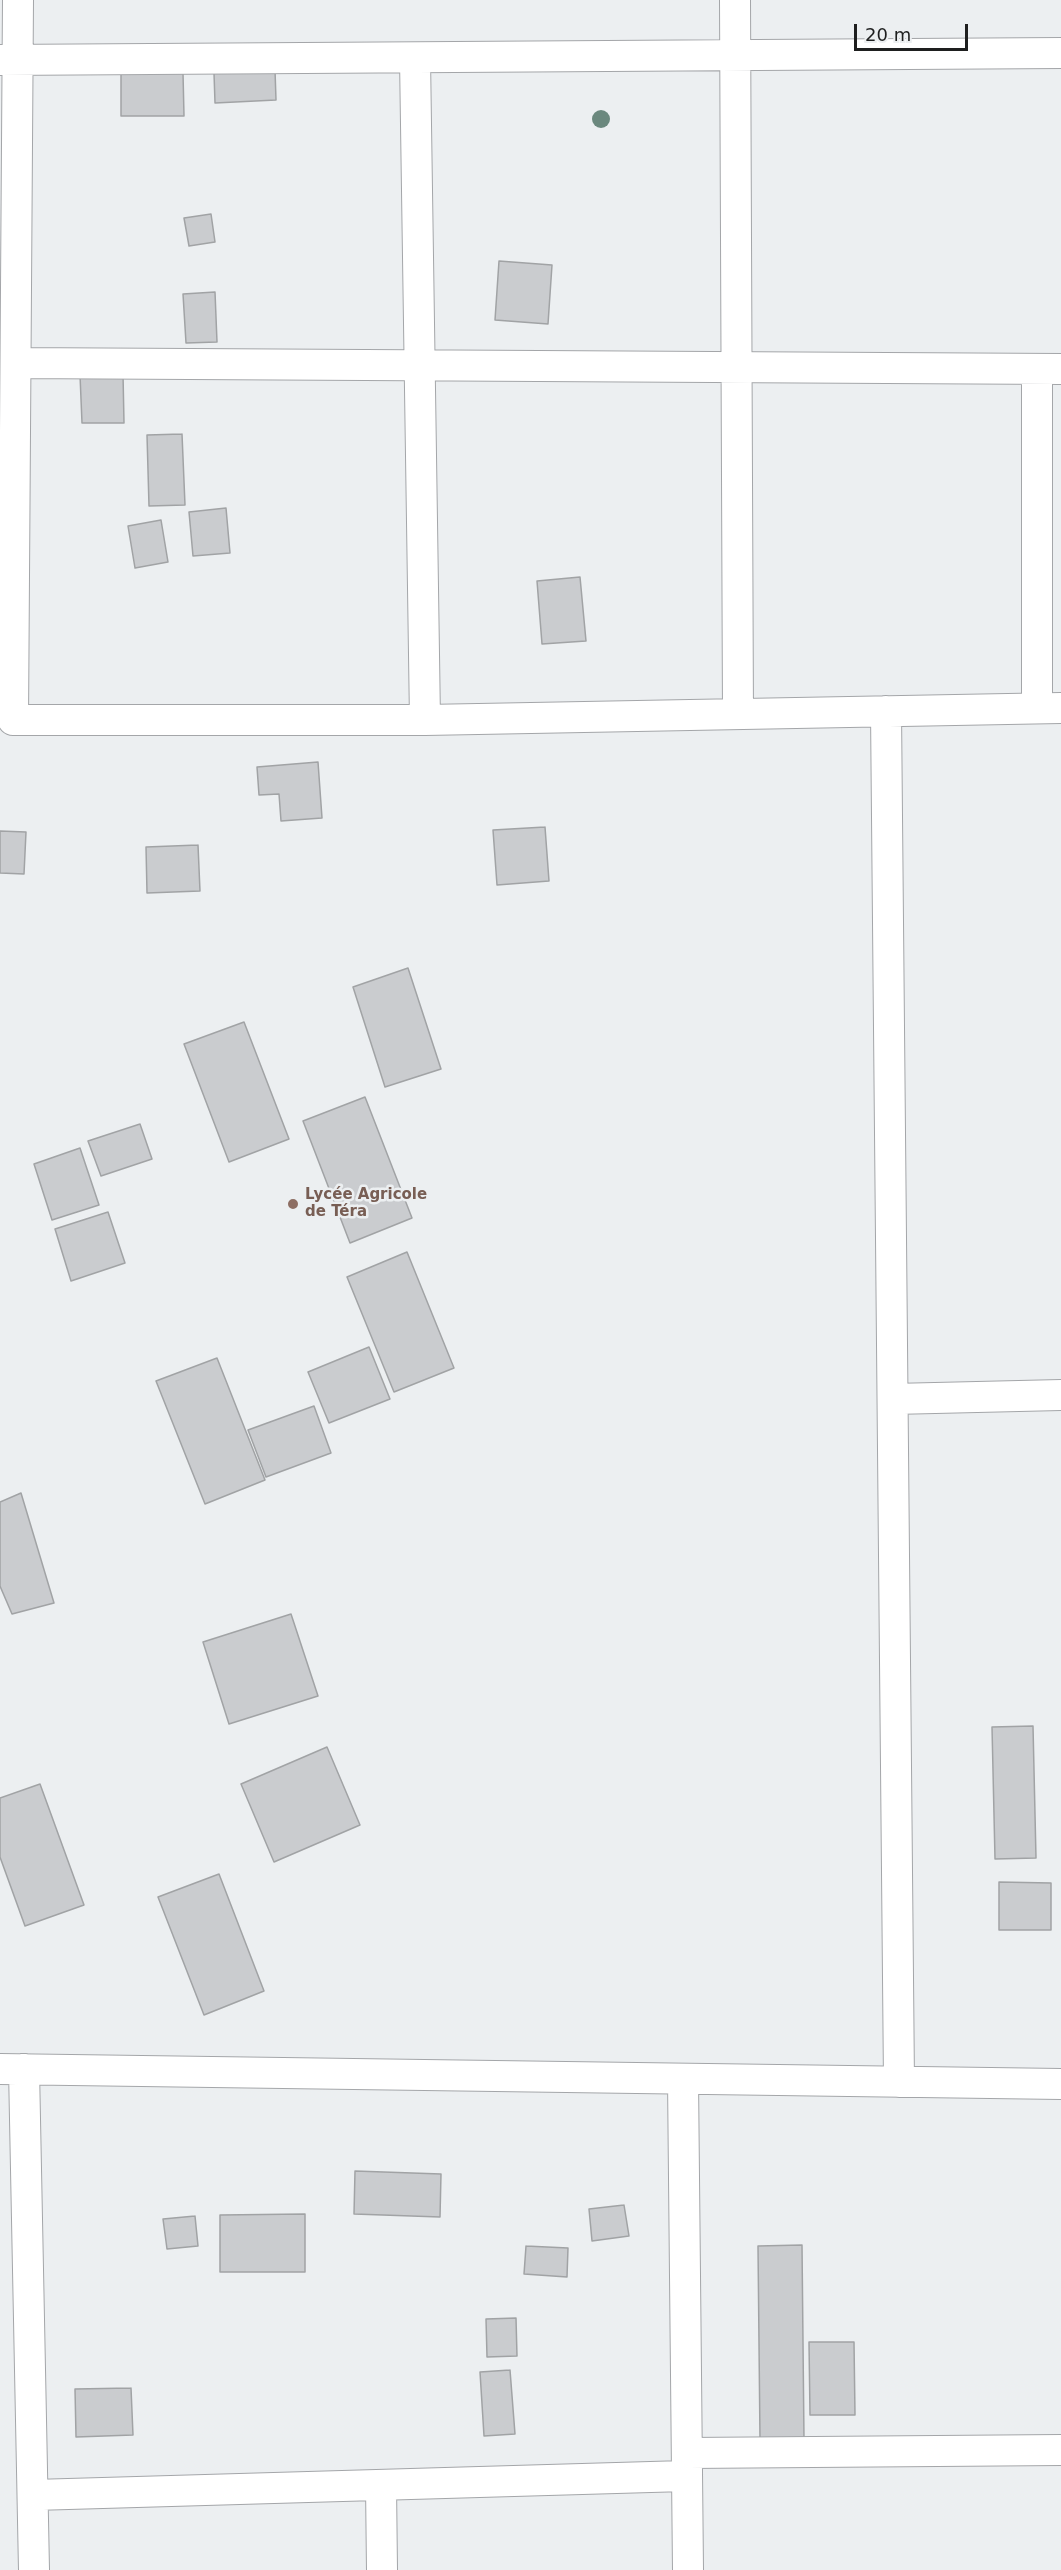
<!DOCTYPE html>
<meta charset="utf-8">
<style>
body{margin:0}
#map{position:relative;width:1061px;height:2570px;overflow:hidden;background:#eceff1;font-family:"DejaVu Sans",sans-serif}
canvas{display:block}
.scale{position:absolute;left:854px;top:24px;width:114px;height:27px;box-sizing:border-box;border:3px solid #1e1f1f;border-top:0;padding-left:8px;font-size:18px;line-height:21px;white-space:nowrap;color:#1e1f1f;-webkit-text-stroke:4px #eceff1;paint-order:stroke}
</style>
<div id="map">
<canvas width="1061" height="2570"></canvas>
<div class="scale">20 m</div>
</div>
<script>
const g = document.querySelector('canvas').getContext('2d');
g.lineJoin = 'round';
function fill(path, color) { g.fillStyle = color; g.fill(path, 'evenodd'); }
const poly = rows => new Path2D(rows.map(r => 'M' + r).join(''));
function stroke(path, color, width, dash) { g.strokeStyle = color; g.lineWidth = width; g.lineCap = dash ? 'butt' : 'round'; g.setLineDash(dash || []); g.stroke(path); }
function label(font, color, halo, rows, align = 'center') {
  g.font = font + ' "DejaVu Sans",sans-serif'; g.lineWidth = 5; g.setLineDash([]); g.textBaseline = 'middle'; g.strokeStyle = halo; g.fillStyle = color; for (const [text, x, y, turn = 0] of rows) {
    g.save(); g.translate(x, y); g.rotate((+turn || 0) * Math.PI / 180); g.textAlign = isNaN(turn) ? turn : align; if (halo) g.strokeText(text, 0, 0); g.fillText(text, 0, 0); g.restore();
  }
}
const building = poly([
 [275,70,276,100,215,103,214,73,275,70],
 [121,73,183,73,184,116,121,116,121,73],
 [211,214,215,242,189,246,184,218,211,214],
 [499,261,552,265,548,324,495,320,499,261],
 [215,292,217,342,186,343,183,294,215,292],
 [123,374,124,423,82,423,80,375,123,374],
 [182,434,185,505,149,506,147,435,182,434],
 [226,508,230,553,193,556,189,512,226,508],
 [161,520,168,562,135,568,128,526,161,520],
 [580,577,586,641,542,644,537,581,580,577],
 [318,762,322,818,281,821,279,794,259,795,257,767,318,762],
 [545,827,549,881,497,885,493,830,545,827],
 [0,831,26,832,24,874,0,873,0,831],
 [198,845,200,891,147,893,146,847,198,845],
 [408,968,441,1069,385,1087,353,987,408,968],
 [244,1022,289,1139,229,1162,184,1044,244,1022],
 [365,1097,412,1218,350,1243,303,1121,365,1097],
 [140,1124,152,1159,101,1176,88,1141,140,1124],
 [80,1148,99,1205,52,1220,34,1164,80,1148],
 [108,1212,125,1263,71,1281,55,1229,108,1212],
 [407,1252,454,1368,394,1392,347,1277,407,1252],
 [369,1347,390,1399,329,1423,308,1372,369,1347],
 [217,1358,265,1480,205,1504,156,1381,217,1358],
 [314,1406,331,1453,266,1477,248,1430,314,1406],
 [21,1493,54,1603,12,1614,0,1586,0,1502,21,1493],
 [291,1614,318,1696,229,1724,203,1642,291,1614],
 [1033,1726,1036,1858,995,1859,992,1727,1033,1726],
 [327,1747,360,1825,274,1862,241,1784,327,1747],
 [40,1784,84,1905,25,1926,0,1857,0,1798,40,1784],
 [219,1874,264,1991,204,2015,158,1897,219,1874],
 [999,1882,1051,1883,1051,1930,999,1930,999,1882],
 [355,2171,441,2174,440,2217,354,2214,355,2171],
 [624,2205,629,2236,592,2241,589,2209,624,2205],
 [305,2214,305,2272,220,2272,220,2215,305,2214],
 [195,2216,198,2246,167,2249,163,2219,195,2216],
 [802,2245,804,2440,760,2440,758,2246,802,2245],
 [526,2246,568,2248,567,2277,524,2274,526,2246],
 [516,2318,517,2356,487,2357,486,2319,516,2318],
 [809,2342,854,2342,855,2415,810,2415,809,2342],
 [510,2370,515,2434,484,2436,480,2372,510,2370],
 [131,2388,133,2435,76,2437,75,2389,131,2388]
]);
fill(building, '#cacccf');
stroke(building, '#a1a3a5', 1.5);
const street = poly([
 [18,0,13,720,425,720,1061,708],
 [735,0,738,714],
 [415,58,425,720],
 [0,60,1061,53],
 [16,363,1061,369],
 [1037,708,1037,369],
 [886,711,899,2082],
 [893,1399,1061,1395],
 [0,2069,1061,2084],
 [24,2069,34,2570],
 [683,2079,688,2570],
 [689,2453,1061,2450],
 [381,2485,382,2570],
 [34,2495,685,2476]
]);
stroke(street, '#a4a6a9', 32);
stroke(street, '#fff', 30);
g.fillStyle = '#6b887e';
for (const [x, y] of [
 [601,119]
]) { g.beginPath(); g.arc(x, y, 9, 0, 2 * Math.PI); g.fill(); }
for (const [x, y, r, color] of [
 [293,1204,6,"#8d6e63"]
]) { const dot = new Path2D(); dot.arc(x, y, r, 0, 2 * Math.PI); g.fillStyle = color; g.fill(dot); stroke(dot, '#eceff1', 2); }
label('bold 15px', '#785e54', '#eceff1', [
 ["Lycée Agricole",305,1195],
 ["de Téra",305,1212]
], 'left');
</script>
